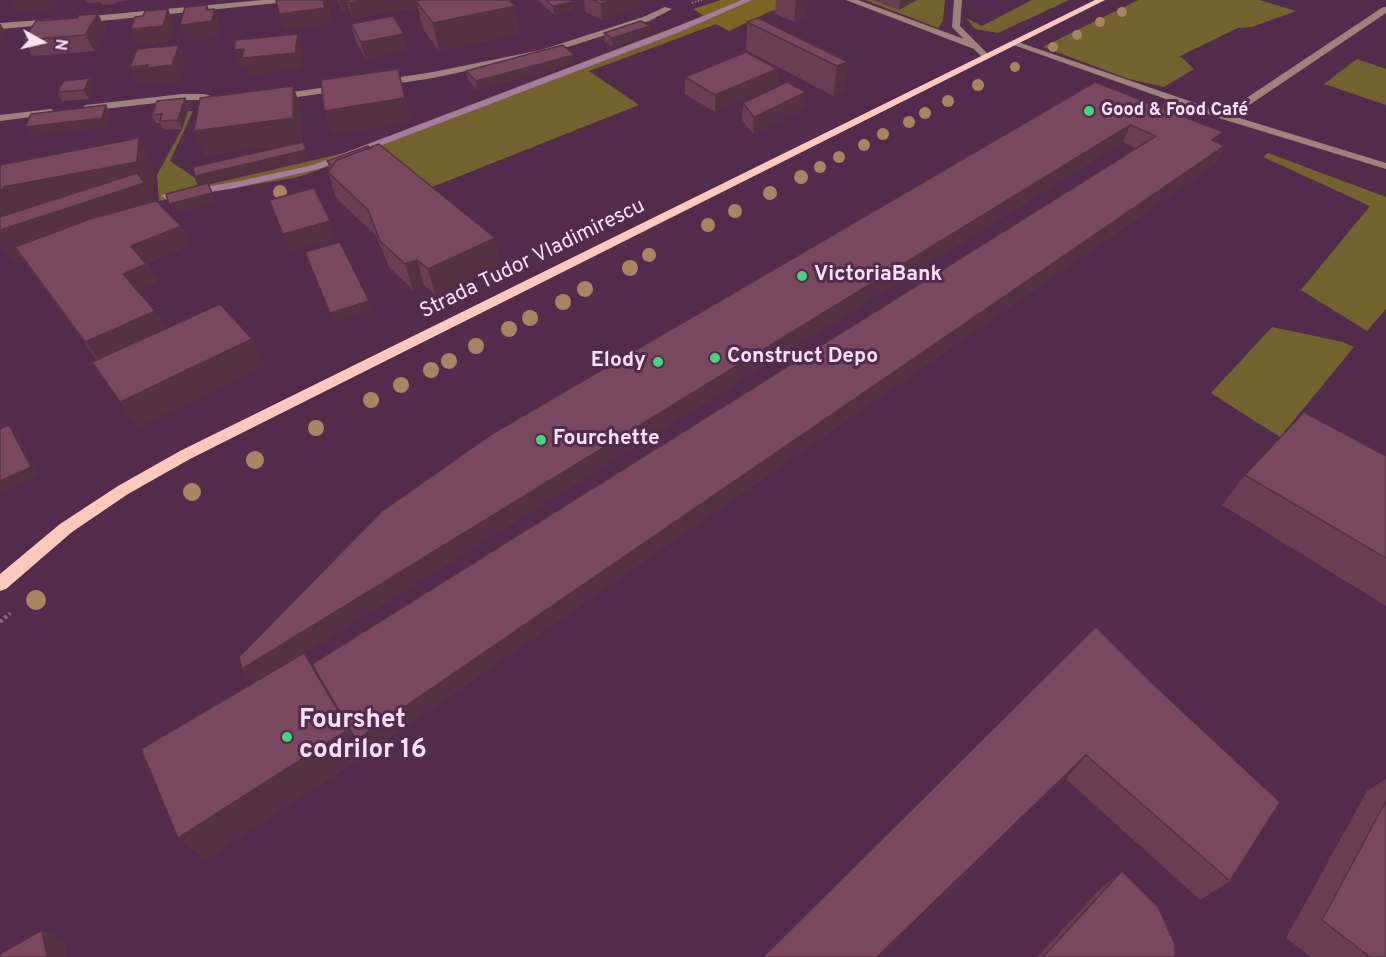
<!DOCTYPE html>
<meta charset="utf-8">
<style>
body{margin:0}
#map{position:relative;width:1386px;height:957px;overflow:hidden;background:#532c4d;font-family:Overpass,sans-serif}
canvas{display:block}
.north{position:absolute;left:12px;top:12px;width:60px;height:60px;-webkit-text-stroke:4px #532c4d;paint-order:stroke;rotate:98deg;font-size:16px;font-weight:700;line-height:24px;text-align:center;color:#fae1f5}
.north::after{content:'';display:block;margin:auto;width:21px;height:27px;background:#fae1f5;clip-path:polygon(50% 0,100% 100%,50% 72%,0 100%)}
</style>
<div id="map">
<canvas width="1386" height="957"></canvas>
<div class="north">N</div>
</div>
<script>
const g = document.querySelector('canvas').getContext('2d');
g.lineJoin = 'round';
function fill(path, color) { g.fillStyle = color; g.fill(path, 'evenodd'); }
const poly = rows => new Path2D(rows.map(r => 'M' + r).join(''));
function stroke(path, color, width, dash) { g.strokeStyle = color; g.lineWidth = width; g.lineCap = dash ? 'butt' : 'round'; g.setLineDash(dash || []); g.stroke(path); }
function label(font, color, halo, rows, align = 'center') {
  g.font = font + ' Overpass,sans-serif'; g.lineWidth = 6; g.setLineDash([]); g.textBaseline = 'middle'; g.strokeStyle = halo; g.fillStyle = color; for (const [text, x, y, turn = 0] of rows) {
    g.save(); g.translate(x, y); g.rotate((+turn || 0) * Math.PI / 180); g.textAlign = isNaN(turn) ? turn : align; if (halo) g.strokeText(text, 0, 0); g.fillText(text, 0, 0); g.restore();
  }
}
fill(poly([
 [865,0,945,0,943,21,938,28],
 [1032,0,1069,0,998,33,975,29,966,18,982,26],
 [1138,0,1259,0,1296,11,1252,27,1238,28,1180,56,1194,69,1164,87,1129,79,1043,47],
 [651,36,663,44,589,71,639,105,422,191,372,151,298,177,159,201,157,175,182,129,188,111,193,111,170,161,195,178,198,187,344,153],
 [1357,59,1386,69,1386,105,1324,84],
 [1268,153,1386,197,1386,309,1367,331,1301,290,1370,206,1263,157],
 [1272,327,1343,342,1354,347,1280,437,1211,393]
]), '#72622e');
fill(poly([
 [721,0,805,0,771,11,729,31,716,24,663,44,651,36,704,16,693,9]
]), '#7a6622');
fill(poly([
 [742,0,752,0,677,33,319,169,235,188,166,199,161,196,166,193,235,182,313,165,671,29,742,0]
]), '#a57b9e');
stroke(poly([
 [692,3,702,0]
]), '#8c6a87', 2, [1.5, 1.5]);
stroke(poly([
 [0,622,10,613]
]), '#8c6a87', 4, [3, 3]);
fill(poly([
 [262,0,291,0,287,2,81,23,77,20,81,17,262,0],
 [846,0,858,0,964,39,952,27,954,0,962,0,960,26,990,56,983,58,974,49,846,0],
 [665,7,672,9,649,21,546,54,433,78,381,86,376,83,381,80,433,72,541,50,643,17,665,7],
 [1383,7,1386,7,1386,13,1233,116,1386,163,1386,169,1222,119,1008,43,1015,41,1224,113,1383,7],
 [54,19,58,22,57,24,0,29,0,23,54,19],
 [343,85,346,86,346,90,277,100,272,97,277,94,343,85],
 [182,94,204,94,228,101,223,104,204,100,182,100,86,111,81,108,86,105,182,94],
 [51,109,56,112,54,114,0,121,0,115,51,109]
]), '#9e837d');
fill(poly([
 [1095,0,1105,0,190,459,128,494,72,532,6,589,0,591,0,574,60,524,118,486,180,451,1095,0]
]), '#fec9bd');
g.fillStyle = '#a68560';
for (const [x, y, r] of [
 [1122,12,5],
 [1100,22,5],
 [1077,35,5],
 [1053,47,5],
 [1015,67,5],
 [978,85,6],
 [948,101,6],
 [925,113,6],
 [909,122,6],
 [883,134,6],
 [864,145,6],
 [839,157,6],
 [820,167,6],
 [801,177,7],
 [280,192,7],
 [770,193,7],
 [735,211,7],
 [708,225,7],
 [649,255,7],
 [630,268,8],
 [585,289,8],
 [563,302,8],
 [530,318,8],
 [509,329,8],
 [476,346,8],
 [449,361,8],
 [431,370,8],
 [401,385,8],
 [371,400,8],
 [316,428,8],
 [255,460,9],
 [192,492,9],
 [36,600,10]
]) { g.beginPath(); g.arc(x, y, r, 0, 2 * Math.PI); g.fill(); }
fill(poly([
 [86,0,133,0,117,2,115,4,102,5,101,2,88,3],
 [338,0,509,0,515,6,519,34,439,51,423,29,418,8,371,14,371,16,353,19,350,11,342,12],
 [538,0,570,0,573,2,573,10,554,15],
 [584,0,640,0,640,6,602,20,585,12],
 [776,0,807,0,805,17,794,22,775,14],
 [872,0,917,0,899,10],
 [98,14,106,30,94,51,33,56,23,40,77,18],
 [747,22,848,62,844,91,833,96,746,50],
 [351,24,408,50,365,59,355,40],
 [604,33,650,34,613,47,604,42],
 [574,63,477,90,467,79,466,71],
 [777,69,776,85,715,112,685,94,685,77],
 [1095,82,1224,147,1215,164,366,754,206,859,178,838,254,683,242,669],
 [1123,142,1137,149,312,664,304,653],
 [94,87,89,99,62,101,57,92],
 [806,92,804,109,753,134,742,120,743,103],
 [185,98,189,107,182,129,164,130,160,123,156,123,152,115],
 [327,161,501,264,435,295,424,285,413,290,389,267,376,236,336,198,328,172,330,170],
 [0,165,154,168,153,193,149,193,154,202,190,244,146,263,157,282,137,290,155,311,165,329,252,339,264,365,138,427,92,362,97,360,24,261,15,264,0,242],
 [1386,456,1386,606,1222,505,1245,475],
 [1096,627,1230,881,1200,900,1066,779],
 [1386,779,1386,957,1311,957,1286,938,1367,791],
 [1122,871,1175,957,1037,957,1098,891]
]), '#693e51');
fill(poly([
 [11,0,57,0,53,9,18,12],
 [328,0,332,17,328,18,323,2],
 [339,0,347,0,350,11,342,12],
 [366,0,431,0,416,1,418,8,371,14,371,16,353,19,349,3],
 [612,0,640,0,640,6,602,20,601,4],
 [796,0,807,0,805,17,794,22],
 [900,0,917,0,899,10],
 [573,2,573,10,554,15,553,6],
 [207,5,212,18,214,9,220,25,218,38,187,41,180,25,206,10],
 [515,6,519,34,439,51,433,23],
 [325,8,330,24,284,30,279,14],
 [168,9,175,25,170,42,139,46,131,29],
 [98,14,106,30,94,51,85,35],
 [0,23,7,35,0,45],
 [650,26,650,34,613,47,612,38],
 [298,34,303,50,301,69,249,75,245,66,240,66,234,50],
 [404,34,408,50,365,59,361,42],
 [179,45,186,62,180,82,155,84,154,82,138,84,130,67],
 [574,55,574,63,477,90,476,81],
 [848,62,844,91,833,96,837,66],
 [398,69,411,123,332,135,324,111],
 [777,69,776,85,715,112,715,95],
 [90,78,94,87,89,99,84,90],
 [293,86,302,110,302,143,205,156,194,131],
 [806,92,804,109,753,134,754,117],
 [185,98,189,107,182,129,178,120],
 [106,105,111,114,107,127,30,136,25,127],
 [1130,125,1123,142,304,653,323,680,1224,146,1215,164,366,754,206,859,178,838,255,684,242,669],
 [1223,132,1215,149,1212,140],
 [139,138,154,168,153,193,149,193,160,214,15,247,24,261,15,264,0,242,0,230,24,218,3,187],
 [306,150,310,159,199,185,195,176],
 [208,183,216,202,174,213,169,204],
 [4,189,25,220,0,222,0,190],
 [330,221,336,239,290,252,283,234],
 [181,226,190,244,142,264,131,246],
 [495,238,501,264,435,295,428,269],
 [417,260,424,285,413,290,405,264],
 [146,264,157,282,134,292,123,274],
 [369,301,372,310,334,322,330,313],
 [155,311,165,330,98,360,85,342],
 [252,339,264,365,138,427,120,402],
 [9,425,17,435,39,476,0,494,0,481],
 [1086,755,1066,779,882,957,877,957],
 [42,930,64,940,67,957,47,957]
]), '#553242');
const building = poly([
 [276,0,327,0,328,1,323,2,325,8,279,14,276,0],
 [348,0,367,0,349,3,348,0],
 [421,0,509,0,515,6,433,23,416,1,421,0],
 [546,0,570,0,573,2,553,6,546,0],
 [592,0,612,0,601,4,592,0],
 [207,5,206,10,214,9,212,21,180,25,185,7,207,5],
 [168,9,163,26,131,29,135,17,143,16,145,11,168,9],
 [98,14,85,35,23,40,36,21,77,18,78,15,98,14],
 [393,16,404,34,361,42,351,24,393,16],
 [758,18,848,62,837,66,747,22,758,18],
 [641,21,650,26,612,38,604,33,641,21],
 [298,34,295,53,242,58,244,49,234,50,236,40,298,34],
 [179,45,172,65,147,68,148,65,130,67,137,49,179,45],
 [563,45,574,55,476,81,466,71,563,45],
 [746,52,777,69,715,95,685,77,746,52],
 [398,69,405,98,324,111,321,80,398,69],
 [90,78,84,90,57,92,64,81,90,78],
 [787,82,806,92,754,117,743,103,787,82],
 [1095,82,1223,132,1212,140,1224,146,356,740,312,664,1156,136,1130,125,242,669,239,657,381,512,492,434,1095,82],
 [293,86,293,118,194,131,200,98,293,86],
 [185,98,178,120,160,121,162,114,152,115,157,101,185,98],
 [106,105,102,118,25,127,31,114,106,105],
 [139,138,137,162,3,187,4,189,0,190,0,165,139,138],
 [303,142,306,150,195,176,193,167,303,142],
 [379,144,495,238,428,269,417,260,405,264,380,241,368,210,328,172,337,160,379,144],
 [368,146,369,148,337,160,332,166,327,161,368,146],
 [137,173,144,183,0,230,0,217,137,173],
 [208,183,212,193,169,204,166,194,208,183],
 [314,188,330,221,283,234,269,200,314,188],
 [156,201,181,226,131,246,146,264,123,274,155,311,85,342,15,247,90,219,156,201],
 [340,242,369,301,330,313,305,252,340,242],
 [220,304,252,339,120,402,92,362,220,304],
 [1304,412,1386,456,1386,558,1245,475,1304,412],
 [9,425,31,467,0,481,0,429,9,425],
 [1096,627,1156,687,1280,802,1230,881,1086,755,877,957,763,957,1096,627],
 [304,653,349,729,178,838,141,749,304,653],
 [1386,801,1386,957,1370,957,1322,920,1386,801],
 [1122,871,1158,907,1175,944,1175,957,1043,957,1122,871],
 [42,930,47,957,0,957,0,954,42,930]
]);
fill(building, '#7a485e');
stroke(building, '#553242', 1.5);
for (const [x, y, r, color] of [
 [1089,111,6,"#40d77d"],
 [802,276,6,"#40d77d"],
 [715,358,6,"#40d77d"],
 [658,362,6,"#40d77d"],
 [541,440,6,"#40d77d"],
 [287,737,6,"#40d77d"]
]) { const dot = new Path2D(); dot.arc(x, y, r, 0, 2 * Math.PI); g.fillStyle = color; g.fill(dot); stroke(dot, '#532c4d', 2); }
label('bold 18px', '#fae1f5', '#532c4d', [
 ["Good & Food Café",1101,111]
], 'left');
label('21px', '#fae1f5', '#532c4d', [
 ["Strada Tudor Vladimirescu",533,260,-26]
]);
label('bold 21px', '#fae1f5', '#532c4d', [
 ["VictoriaBank",814,276],
 ["Construct Depo",727,358],
 ["Elody",646,362,"right"],
 ["Fourchette",553,440]
], 'left');
label('bold 26px', '#fae1f5', '#532c4d', [
 ["Fourshet",299,722],
 ["codrilor 16",299,752]
], 'left');
</script>
